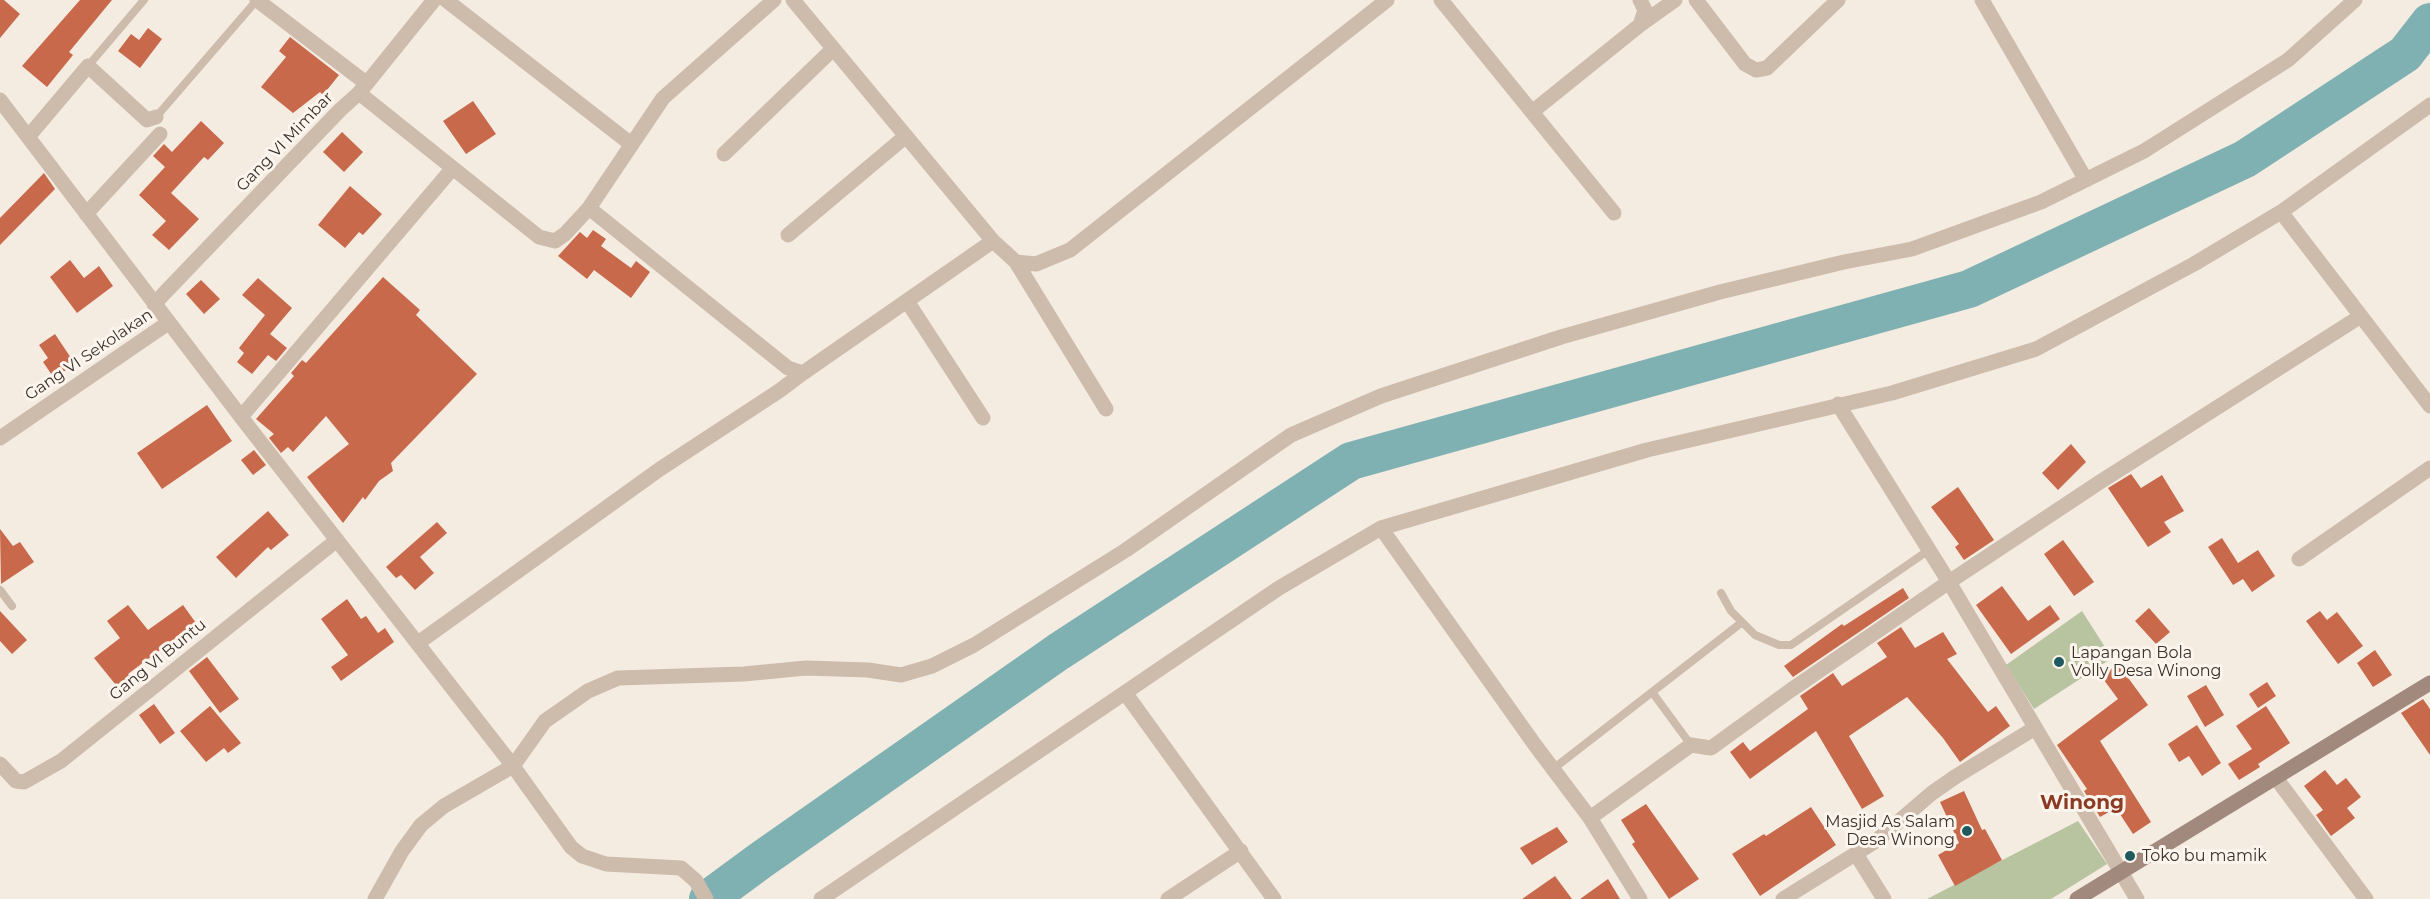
<!DOCTYPE html>
<style>
body{margin:0}
canvas{display:block;background:#f4ebe1}
</style>
<canvas width="2430" height="899"></canvas>
<script>
const g = document.querySelector('canvas').getContext('2d');
g.lineJoin = 'round';
function fill(path, color) { g.fillStyle = color; g.fill(path, 'evenodd'); }
const poly = rows => new Path2D(rows.map(r => 'M' + r).join(''));
function stroke(path, color, width, dash) { g.strokeStyle = color; g.lineWidth = width; g.lineCap = dash ? 'butt' : 'round'; g.setLineDash(dash || []); g.stroke(path); }
function label(font, color, halo, rows, align = 'center') {
  g.font = font + ' Montserrat,sans-serif'; g.lineWidth = 6; g.setLineDash([]); g.textBaseline = 'middle'; g.strokeStyle = halo; g.fillStyle = color; for (const [text, x, y, turn = 0] of rows) {
    g.save(); g.translate(x, y); g.rotate((+turn || 0) * Math.PI / 180); g.textAlign = isNaN(turn) ? turn : align; if (halo) g.strokeText(text, 0, 0); g.fillText(text, 0, 0); g.restore();
  }
}
fill(poly([
 [2082,611,2112,658,2034,709,2006,665],
 [2078,821,2107,864,2051,899,1927,899]
]), '#b8c4a0');
stroke(poly([
 [708,899,761,860,1058,652,1351,461,1969,289,2245,159,2405,54,2430,22]
]), '#7fb0b2', 38);
fill(poly([
 [0,0,4,0,20,14,0,38],
 [80,0,112,0,69,52,73,55,47,87,22,66],
 [148,28,162,39,140,68,118,51,131,34,139,40],
 [290,37,339,75,323,95,320,92,293,113,261,87,286,57,279,51],
 [473,101,496,134,466,154,443,121],
 [201,121,224,143,208,160,204,157,171,193,199,219,169,250,152,235,166,221,139,195,165,167,153,156,164,144,172,152],
 [342,132,363,152,344,172,323,152],
 [44,173,55,189,0,245,0,218],
 [350,186,382,214,363,235,359,232,345,248,318,225],
 [593,230,606,239,601,246,631,268,636,261,650,272,631,298,594,270,587,279,558,256,580,232,587,238],
 [70,260,84,278,99,266,113,286,77,313,50,277],
 [383,277,420,310,416,315,477,374,391,463,393,471,379,481,365,500,363,497,343,523,307,477,349,444,326,416,293,452,288,447,281,453,269,438,274,434,256,419,294,376,291,373,302,360,306,363],
 [258,278,292,308,270,334,287,348,276,361,268,355,252,374,237,362,244,353,239,348,265,315,242,295],
 [201,280,220,299,204,314,186,294],
 [55,334,75,364,54,378,43,362,48,358,39,345],
 [207,405,232,441,162,489,137,453],
 [2071,444,2086,462,2058,490,2042,473],
 [254,450,266,465,253,475,241,460],
 [2131,474,2141,488,2162,475,2184,511,2164,522,2171,532,2148,547,2108,488],
 [1958,487,1994,540,1964,560,1955,547,1959,544,1931,507],
 [268,511,289,535,271,550,268,547,236,578,216,557],
 [437,522,447,533,420,557,434,573,415,590,401,575,396,578,386,567],
 [0,529,13,546,20,542,34,562,1,584],
 [2222,538,2238,563,2258,550,2275,576,2252,592,2243,579,2233,585,2208,547],
 [2063,540,2094,582,2074,596,2044,554],
 [2002,586,2028,621,2050,605,2060,619,2011,654,1976,605],
 [1903,588,1909,598,1793,677,1784,666,1842,624,1844,626],
 [347,599,361,619,366,616,378,633,385,628,394,642,341,681,331,667,348,655,321,619],
 [128,605,148,630,183,605,196,623,128,674,133,680,120,690,94,658,120,638,107,621],
 [2149,608,2170,632,2156,644,2135,621],
 [0,611,27,640,12,654,0,641],
 [2320,611,2327,620,2337,612,2363,646,2338,664,2306,621],
 [1901,627,1915,648,1943,632,1957,654,1947,659,1988,712,1996,706,2010,726,1960,762,1943,738,1907,697,1849,736,1884,796,1862,809,1816,731,1750,779,1730,752,1743,742,1750,751,1808,709,1800,696,1833,673,1842,686,1887,657,1877,643],
 [2375,650,2392,675,2373,687,2357,663],
 [207,657,239,699,220,713,189,671],
 [2118,664,2148,705,2100,741,2151,822,2133,834,2116,808,2100,817,2084,791,2087,789,2057,745,2118,699,2101,676],
 [2267,682,2276,696,2258,708,2249,694],
 [2206,685,2224,715,2205,727,2187,696],
 [2423,699,2430,709,2430,755,2401,713],
 [154,704,175,733,160,744,139,715],
 [210,706,241,743,228,753,224,748,206,762,180,731],
 [2266,706,2290,743,2258,764,2260,767,2239,780,2228,764,2252,749,2236,726],
 [2197,725,2221,763,2202,776,2189,756,2179,762,2168,744],
 [2325,770,2337,785,2346,778,2361,797,2347,808,2355,818,2331,836,2316,815,2323,810,2304,786],
 [1964,791,1982,830,1985,829,2002,860,1955,886,1938,855,1959,843,1940,802],
 [1646,804,1699,879,1669,899,1632,844,1635,842,1621,820],
 [1811,807,1836,845,1760,896,1732,854,1764,834,1766,836],
 [1557,827,1568,842,1532,865,1520,848],
 [1555,876,1572,899,1522,899],
 [1608,879,1620,899,1580,899]
]), '#c8694b');
stroke(poly([
 [88,66,144,0],
 [156,117,257,0],
 [0,590,12,606],
 [1721,593,1731,611,1755,635,1779,645,1791,645,1929,550],
 [1652,692,1691,745],
 [1553,769,1741,623]
]), '#cdbbac', 8);
stroke(poly([
 [257,0,366,83],
 [446,0,631,144],
 [793,0,993,241,1016,262,1036,264,1070,250,1387,0],
 [1441,0,1614,213],
 [1696,0,1745,64,1756,70,1767,68,1838,0],
 [1982,0,2086,180],
 [1640,25,1675,0],
 [359,93,539,237,555,241,565,234,589,208,788,368,803,373,993,241],
 [0,100,241,417,513,766,571,847,582,856,606,864,681,868,696,881,706,899],
 [1532,112,1640,25,1645,10,1640,0],
 [28,137,88,66,147,120,156,117],
 [724,154,833,49],
 [589,208,663,98,774,0],
 [2281,212,2430,406],
 [86,214,160,134],
 [788,235,906,136],
 [1016,262,1106,409],
 [907,301,983,418],
 [154,304,340,110,359,93,434,0],
 [1838,404,1949,582,2137,899],
 [241,417,452,169],
 [0,438,168,323],
 [1381,528,1535,745,1590,818,1640,899],
 [2299,559,2430,468],
 [418,643,660,469,779,391,803,373],
 [1126,694,1274,899],
 [0,764,16,781,24,782,61,761,337,540],
 [2276,778,2366,899],
 [1590,818,1691,745,1711,748,1791,690,1949,582,2100,482,2361,316],
 [1856,854,1884,899],
 [375,899,402,851,421,825,444,806,513,766,545,721,588,691,618,678,744,674,806,668,868,670,901,675,932,666,974,645,1126,550,1291,435,1381,396,1561,337,1720,292,1844,262,1912,249,2041,202,2144,151,2288,60,2355,0],
 [821,899,1279,588,1381,528,1647,450,1892,393,2036,349,2194,264,2281,212,2430,105],
 [1168,899,1241,851],
 [1783,899,1876,841,1932,793,1955,777,2035,728]
]), '#cdbbac', 15);
stroke(poly([
 [2077,899,2430,683]
]), '#a18a7d', 15);
for (const [x, y, r, color] of [
 [2059,662,6,"#1f5a5e"],
 [1967,831,6,"#1f5a5e"],
 [2130,856,6,"#1f5a5e"]
]) { const dot = new Path2D(); dot.arc(x, y, r, 0, 2 * Math.PI); g.fillStyle = color; g.fill(dot); stroke(dot, '#fbf5ee', 2); }
label('16px', '#3b302b', '#fbf5ee', [
 ["Gang VI Mimbar",285,142,-46],
 ["Gang VI Sekolakan",89,355,-34],
 ["Gang VI Buntu",158,660,-39]
]);
label('16px', '#3b302b', '#fbf5ee', [
 ["Lapangan Bola",2071,653],
 ["Volly Desa Winong",2071,671],
 ["Masjid As Salam",1955,822,"right"],
 ["Desa Winong",1955,840,"right"],
 ["Toko bu mamik",2142,856]
], 'left');
label('bold 20px', '#8c3b22', '#fbf5ee', [
 ["Winong",2082,803]
]);
</script>
